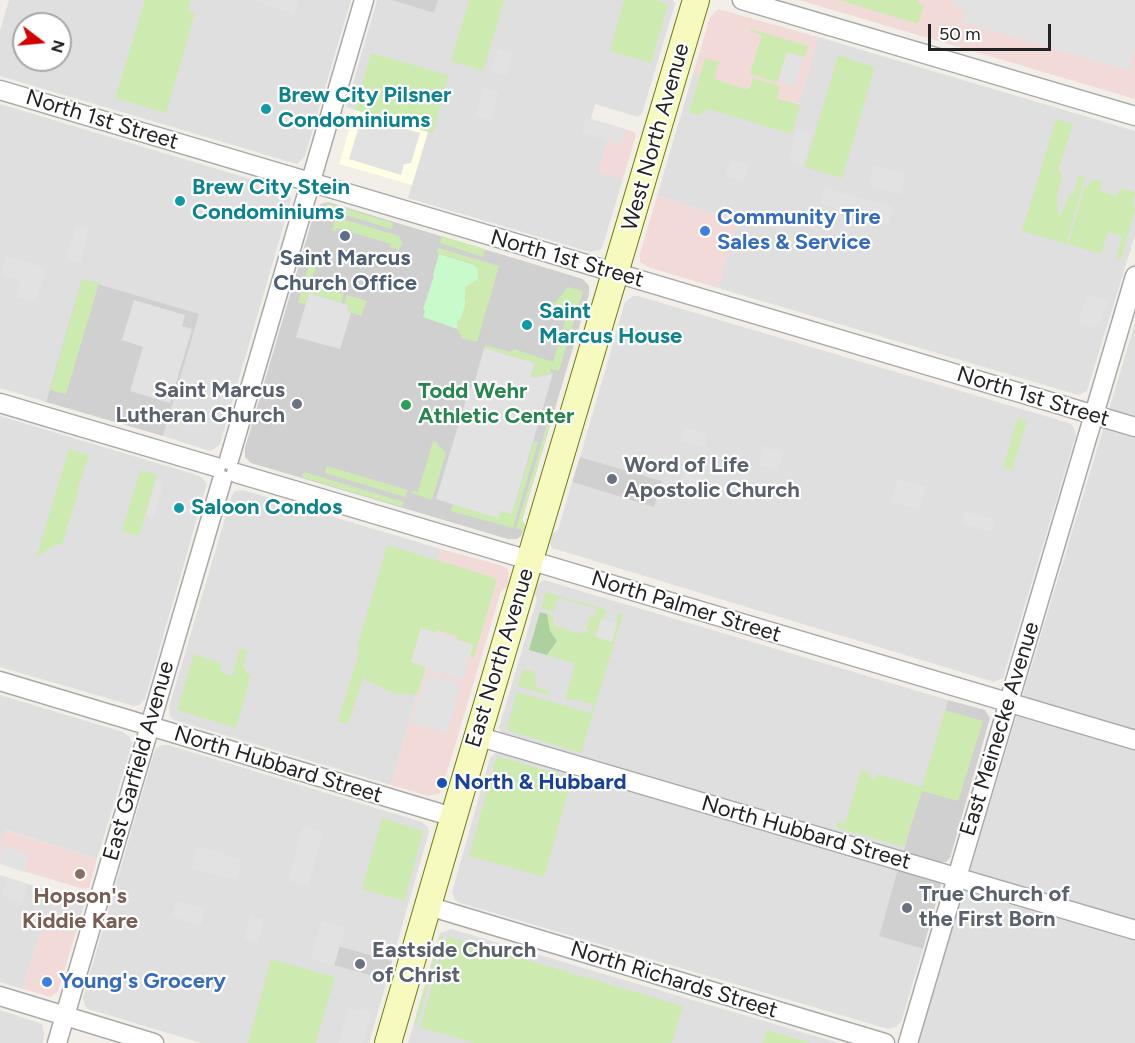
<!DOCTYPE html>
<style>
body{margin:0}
#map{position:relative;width:1135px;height:1043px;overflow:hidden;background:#f2efe9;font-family:Figtree,sans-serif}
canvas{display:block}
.north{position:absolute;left:12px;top:12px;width:60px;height:60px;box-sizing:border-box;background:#fff;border:2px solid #a7a7a7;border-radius:50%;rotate:106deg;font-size:16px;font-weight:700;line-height:24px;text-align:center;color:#222}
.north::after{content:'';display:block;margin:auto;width:21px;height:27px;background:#d40000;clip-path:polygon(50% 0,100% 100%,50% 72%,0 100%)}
.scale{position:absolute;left:928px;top:24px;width:123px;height:27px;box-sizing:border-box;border:3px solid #222;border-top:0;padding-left:8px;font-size:18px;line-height:21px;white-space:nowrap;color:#222;-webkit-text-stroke:4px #fff;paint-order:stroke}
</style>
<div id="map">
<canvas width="1135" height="1043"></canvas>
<div class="north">N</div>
<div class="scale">50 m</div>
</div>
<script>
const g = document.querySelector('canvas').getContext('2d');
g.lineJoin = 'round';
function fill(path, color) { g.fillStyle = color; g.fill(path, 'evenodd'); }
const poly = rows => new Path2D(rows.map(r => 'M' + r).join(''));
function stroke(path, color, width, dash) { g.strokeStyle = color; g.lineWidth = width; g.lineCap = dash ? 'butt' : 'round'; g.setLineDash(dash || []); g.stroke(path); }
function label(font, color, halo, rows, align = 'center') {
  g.font = font + ' Figtree,sans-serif'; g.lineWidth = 4.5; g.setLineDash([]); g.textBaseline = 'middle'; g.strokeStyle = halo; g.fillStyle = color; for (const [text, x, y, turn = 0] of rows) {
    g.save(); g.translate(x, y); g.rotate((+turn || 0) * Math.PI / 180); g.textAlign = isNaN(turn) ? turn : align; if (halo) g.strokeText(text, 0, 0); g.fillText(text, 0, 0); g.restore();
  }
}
fill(poly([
 [9,0,351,0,305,156,297,164,0,76,0,31],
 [24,24,60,24,60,60,24,60],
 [377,0,391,0,434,13,438,0,673,0,675,4,642,114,638,117,595,104,591,119,612,125,599,172,623,179,603,245,600,250,590,252,408,198,427,132,346,107],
 [818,37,1135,131,1135,235,1087,391,1078,395,718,288,737,221,657,196,693,74,799,104],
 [0,104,284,189,290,194,291,200,220,444,216,448,210,451,163,436,198,314,83,279,46,402,0,388],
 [633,296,638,296,1069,423,1073,426,1076,435,1003,678,994,682,552,548,550,543,552,534,558,530,572,482,654,506,661,481,580,457,625,302],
 [1135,323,1135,1043,918,1043],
 [0,416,200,476,207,484,145,699,139,705,134,706,0,667],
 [243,490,441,549,407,663,425,669,391,785,174,720,170,716,169,707,232,495,235,491],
 [544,580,948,700,903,852,502,734,499,728,537,599,534,593,538,584],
 [0,695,123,732,130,737,132,744,97,859,6,830,0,846],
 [162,745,168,745,422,822,428,827,429,832,392,961,317,940,311,959,387,980,369,1043,201,1043,88,1009,85,1006,83,997,154,753,157,748],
 [496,752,898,868,879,936,923,949,901,1022,896,1027,888,1029,460,903,455,900,452,892,490,758],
 [0,875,79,900,84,905,77,929,44,920,23,989,0,982],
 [451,929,458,931,839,1043,408,1043,440,933],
 [0,1010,42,1024,44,1033,43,1043,0,1043]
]), '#e0dfdf');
fill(poly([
 [799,0,1135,0,1135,99],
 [718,9,818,37,800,104,693,74,710,17],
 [612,125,634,132,636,135,623,179,598,172],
 [657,196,738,221,718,288,648,267,640,262,640,254],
 [441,549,500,565,508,569,509,575,507,587,501,591,442,789,440,793,428,796,391,785,425,669,407,663],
 [5,830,97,859,89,888,83,889,0,864,0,846],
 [44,920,77,929,58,991,51,997,23,989]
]), '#f2dad9');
fill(poly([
 [355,110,428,132,412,185,339,164]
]), '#ffffe5');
fill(poly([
 [391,0,438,0,434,13],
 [328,202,583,279,589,286,589,294,522,520,525,526,521,536,517,539,508,539,251,463,245,457,245,448,310,227,316,208,321,204],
 [82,279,199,314,163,436,46,402],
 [580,457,662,481,654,507,572,482],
 [948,700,985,710,990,718,950,858,946,862,937,862,903,852],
 [898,868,938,880,941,885,923,949,879,936],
 [317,940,392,961,387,980,311,959]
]), '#d0d0d0');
fill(poly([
 [145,0,191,0,188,11,195,13,166,113,115,98],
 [469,0,504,0,483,71,451,61],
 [624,0,655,0,668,4,651,63,610,51],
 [838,0,917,0,917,3,924,5,918,24],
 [751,29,808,46,806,53,803,57,786,54,778,81,776,82,750,74,762,35,750,31],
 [371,53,449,75,433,133,355,110],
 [838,55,875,67,842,178,805,167],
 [705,58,719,62,714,79,746,89,750,88,753,78,780,86,777,98,800,105,792,134,708,109,699,115,689,112],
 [1056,119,1073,124,1058,171,1063,173,1057,197,1058,215,1060,215,1064,209,1069,194,1073,195,1079,175,1085,177,1066,244,1022,231],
 [1093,179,1102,182,1100,191,1117,196,1120,188,1135,192,1133,202,1135,210,1121,259,1116,258,1122,236,1108,232,1101,254,1068,244,1085,186,1088,186],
 [327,203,393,223,392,229,325,209],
 [336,217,399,236,402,243,399,250,390,247,391,244,337,228,336,231,332,229],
 [442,236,485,249,483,257,440,243],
 [438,248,499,266,477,342,462,338,456,327,466,299,464,290,466,285,478,277,475,266,472,263,437,253],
 [311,257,314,258,312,265,316,267,311,280,311,284,344,294,341,303,309,293,306,304,298,303],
 [82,279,99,283,66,394,50,390],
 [568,287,583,291,571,330,563,329,565,321,561,319,563,311,539,305,539,303,547,305,555,303],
 [347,295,367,301,361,316,349,312,348,305,344,304],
 [561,335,568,340,559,371,550,369,551,373,533,378,531,375,535,363,484,348,485,345,510,352,514,349,553,362],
 [549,418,551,420,522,520,525,526,524,530,519,529,516,528],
 [1018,418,1027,421,1012,470,1003,467],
 [433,441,438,443,438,445,446,453,432,500,412,493,412,491,418,492],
 [534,441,538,442,513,528,451,511,453,504,498,517,500,511,512,514],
 [69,449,89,455,78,488,79,490,62,545,57,544,51,547,36,558],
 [327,466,408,490,405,497,325,473],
 [140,470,157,475,139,536,122,531],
 [304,472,404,502,403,507,302,477],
 [387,545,490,576,490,577,497,580,474,657,470,656,473,645,456,639,457,636,437,630,436,633,421,628,411,662,426,667,418,693,414,693,414,696,402,693,401,695,382,689,382,687,364,680,365,676,364,675,348,724,338,721,360,650,357,648],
 [546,592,607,610,597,634,586,630,590,616,595,617,597,609,561,598,557,599,554,612,541,608],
 [617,613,623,614,581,753,509,731,507,727,517,692,591,713,593,704,577,700,565,699,575,664,547,655,557,641,550,631,547,614,553,616,553,625,580,634,583,631,597,635,596,637,611,642,617,624],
 [240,648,248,650,243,668,246,669,245,673,251,674,236,728,177,710,194,654,222,664,220,672,232,676],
 [523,669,535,672,534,676,537,681,535,687,549,691,548,695,518,686],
 [945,710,983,721,958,801,922,791,904,847,836,827,838,821,845,824,861,770,871,773,870,778,875,780,877,774,922,787],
 [500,757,572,778,544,877,469,856,496,758],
 [382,818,421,830,423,833,404,901,362,889],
 [440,935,443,936,416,1026,414,1023],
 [449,937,683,1006,672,1043,474,1043,420,1027,445,940],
 [271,959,335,977,316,1043,248,1043],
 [767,1030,811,1043,763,1043]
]), '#cdebb0');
fill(poly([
 [540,612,547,614,550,631,557,641,547,655,529,650]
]), '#add19e');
fill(poly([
 [439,254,472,264,477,268,478,272,478,279,465,287,465,305,461,318,457,322,457,329,423,317,425,311,423,309,434,276,433,275]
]), '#c8facc');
fill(poly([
 [257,0,298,0,294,14,269,6,256,1],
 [954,0,1135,0,1135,49,1129,71,962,22,966,10,952,6],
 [498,49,512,53,506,76,491,72],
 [787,52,803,57,795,86,778,81],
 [484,87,499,92,490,121,475,116],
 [362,116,420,133,411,163,404,164,401,175,349,159],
 [586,118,626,129,621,144,582,133],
 [797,130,812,135,802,165,788,160],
 [731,160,749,165,744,182,726,176],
 [874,165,906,175,901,194,868,185],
 [825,188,893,207,888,224,820,204],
 [76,225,89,229,80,263,66,258],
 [6,256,46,268,36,302,17,297,21,281,1,275],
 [309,293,348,305,348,310,351,313,340,349,296,337],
 [1087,295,1108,301,1101,323,1092,328,1078,323],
 [134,300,185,315,182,326,192,329,170,403,130,391,143,347,122,340],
 [484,348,535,363,531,375,533,378,553,373,512,514,500,511,498,518,436,499,468,393,475,381],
 [685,427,708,434,704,447,681,441],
 [763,446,783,452,778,471,758,465],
 [687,462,702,467,697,484,681,479],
 [898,479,926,487,919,510,891,502],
 [156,480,164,482,154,518,146,516],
 [965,511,995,519,991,532,961,524],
 [601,619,617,624,612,642,596,637],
 [421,628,473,645,463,680,425,669,425,666,411,662],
 [427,673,461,684,447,733,411,723],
 [303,826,323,832,308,886,288,880],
 [2,845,29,854,24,872,0,864],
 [198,846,242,860,236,880,191,869],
 [7,878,27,884,22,902,2,896],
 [177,901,205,909,201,925,172,917],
 [250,916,264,920,258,943,244,938],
 [322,921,345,928,334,966,311,959],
 [349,1008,359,1011,361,1008,372,1011,363,1043,339,1043]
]), '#e2e2e2');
const minor = poly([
 [742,0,1135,116],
 [0,90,1135,427],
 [0,403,216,467],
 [229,460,364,0],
 [236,473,1135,740],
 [0,681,453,817],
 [477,736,1135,930],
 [428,906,885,1043],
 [0,996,154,1043],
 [57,1043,222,480],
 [908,1043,1135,276]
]);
const secondary = poly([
 [388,1043,459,799,696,0]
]);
stroke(minor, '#a9a9a9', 21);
stroke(secondary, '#707d05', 28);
stroke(minor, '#fff', 18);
stroke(secondary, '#f7fabf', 26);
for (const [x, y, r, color] of [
 [266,109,6,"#0f9aa8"],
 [180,201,6,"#0f9aa8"],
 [705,231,6,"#3f7fe0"],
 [345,236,6,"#5c6f8a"],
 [527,325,6,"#0f9aa8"],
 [297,404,6,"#6b7280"],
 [406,405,6,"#2e9e5b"],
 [612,479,6,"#6b7280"],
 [179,508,6,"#0f9aa8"],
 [442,783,6,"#1a4fb4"],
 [80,874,6,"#8d6e63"],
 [907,908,6,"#6b7280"],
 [360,964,6,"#6b7280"],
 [47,982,6,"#3f7fe0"]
]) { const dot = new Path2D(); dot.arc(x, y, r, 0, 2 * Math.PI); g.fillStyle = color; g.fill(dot); stroke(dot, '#fff', 2); }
label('bold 22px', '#0d838f', '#fff', [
 ["Brew City Pilsner",278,96],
 ["Condominiums",278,121],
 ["Brew City Stein",192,188],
 ["Condominiums",192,213],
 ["Saint",539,312],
 ["Marcus House",539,337],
 ["Saloon Condos",191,508]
], 'left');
label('22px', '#222', '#fff', [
 ["North 1st Street",102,120,17],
 ["West North Avenue",656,137,-74],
 ["North 1st Street",567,259,16],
 ["North 1st Street",1033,397,17],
 ["North Palmer Street",686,607,17],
 ["East North Avenue",500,658,-73],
 ["East Meinecke Avenue",1000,729,-73],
 ["East Garfield Avenue",139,761,-74],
 ["North Hubbard Street",278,765,17],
 ["North Hubbard Street",806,833,16],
 ["North Richards Street",674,980,17]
]);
label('bold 22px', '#366cbe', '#fff', [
 ["Community Tire",717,218],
 ["Sales & Service",717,243],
 ["Young's Grocery",59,982]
], 'left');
label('bold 22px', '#4e5e75', '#fff', [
 ["Saint Marcus",345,259],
 ["Church Office",345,284]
]);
label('bold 22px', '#5b616d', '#fff', [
 ["Saint Marcus",285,391,"right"],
 ["Lutheran Church",285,416,"right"],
 ["Word of Life",624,466],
 ["Apostolic Church",624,491],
 ["True Church of",919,895],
 ["the First Born",919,920],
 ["Eastside Church",372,951],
 ["of Christ",372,976]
], 'left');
label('bold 22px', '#27864d', '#fff', [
 ["Todd Wehr",418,392],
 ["Athletic Center",418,417]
], 'left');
label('bold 22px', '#164399', '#fff', [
 ["North & Hubbard",454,783]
], 'left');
label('bold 22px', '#785e54', '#fff', [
 ["Hopson's",80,897],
 ["Kiddie Kare",80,922]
]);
</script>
